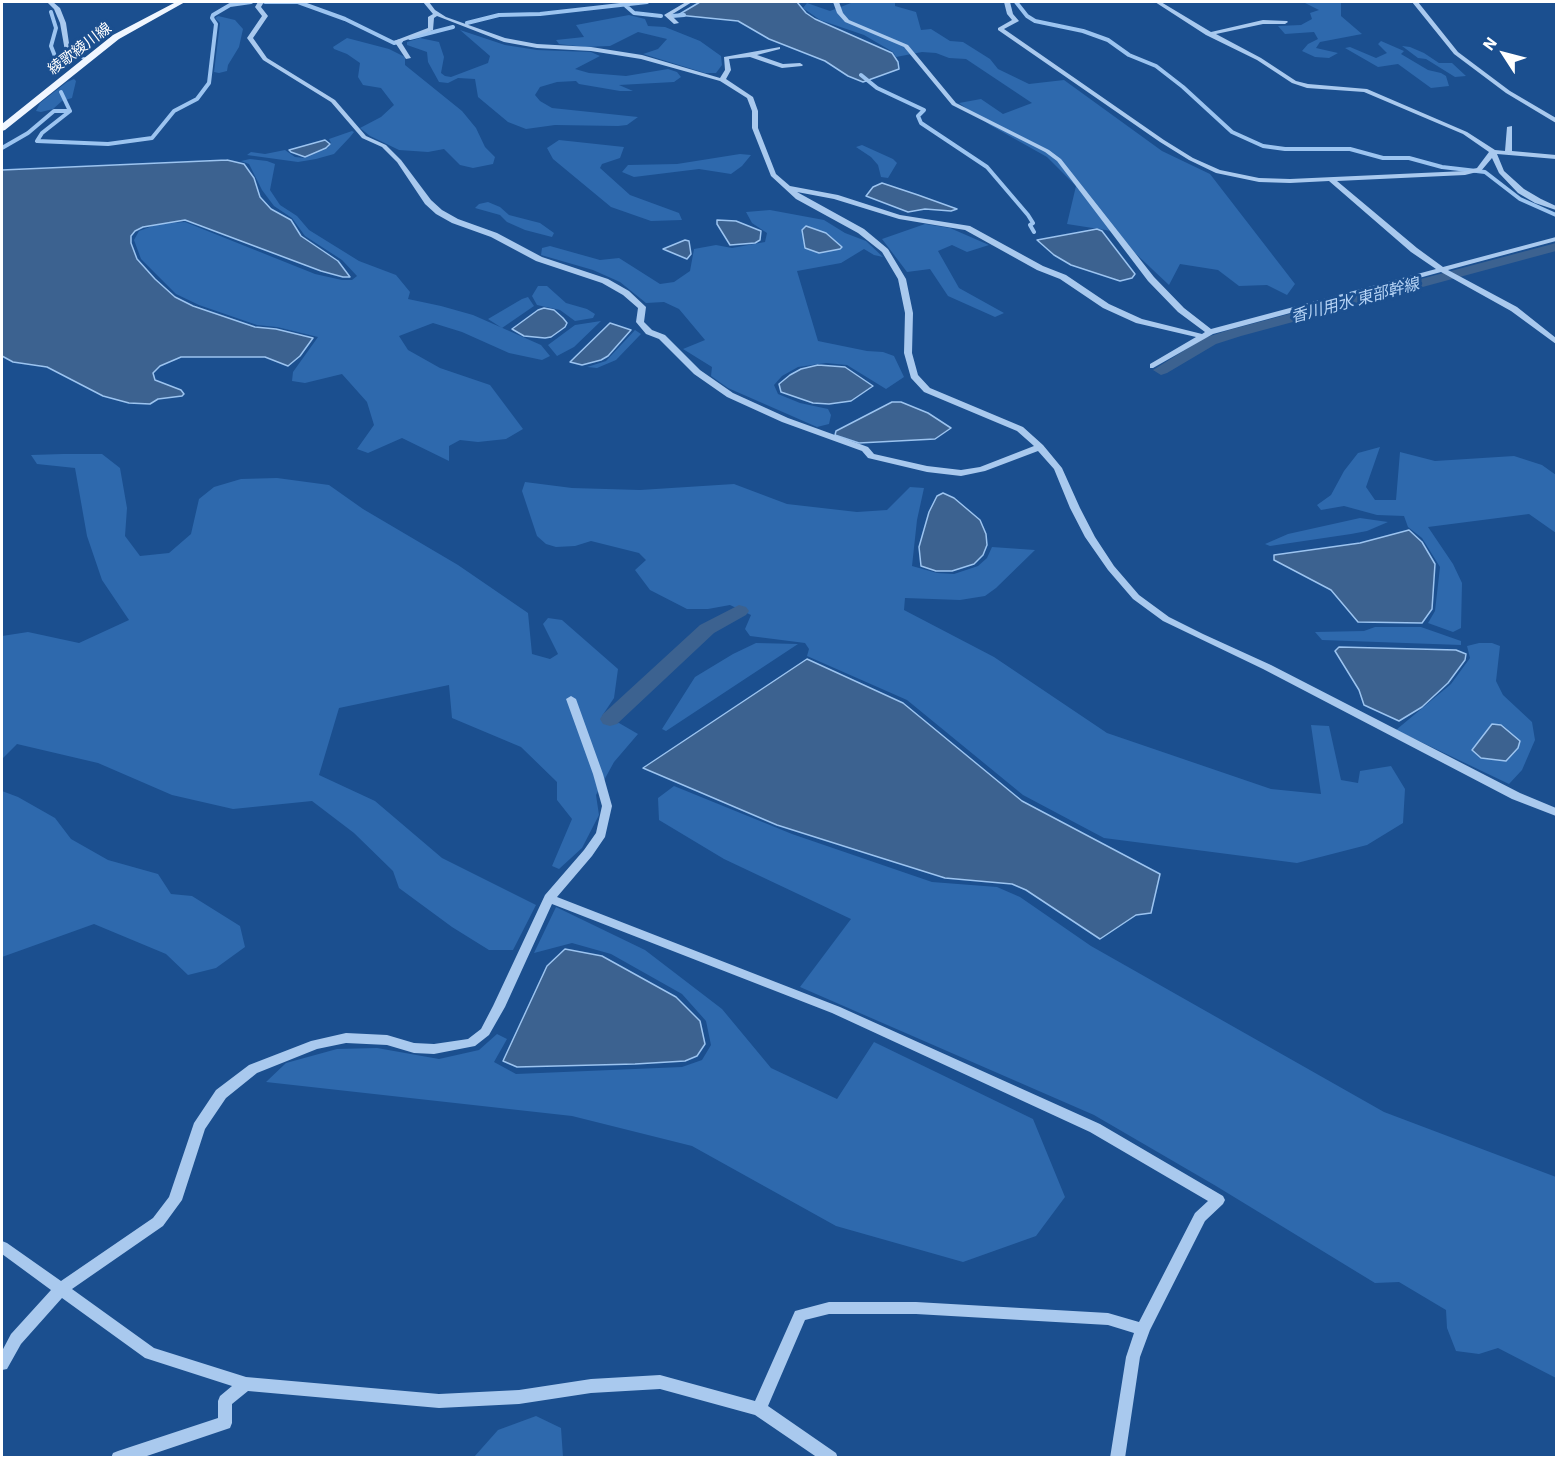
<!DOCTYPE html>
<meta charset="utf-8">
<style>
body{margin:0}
#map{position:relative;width:1558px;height:1459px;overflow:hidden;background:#1b4f8f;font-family:"IBM Plex Sans",sans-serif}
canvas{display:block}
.frame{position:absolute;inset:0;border:3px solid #fff;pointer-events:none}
.north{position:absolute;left:1474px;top:24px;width:60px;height:60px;-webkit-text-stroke:4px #1b4f8f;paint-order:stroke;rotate:306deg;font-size:16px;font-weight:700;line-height:24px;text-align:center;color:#fff}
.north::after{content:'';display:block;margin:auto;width:21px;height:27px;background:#fff;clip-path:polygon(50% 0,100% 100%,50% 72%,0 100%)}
</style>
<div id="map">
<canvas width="1558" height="1459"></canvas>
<div class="frame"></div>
<div class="north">N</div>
</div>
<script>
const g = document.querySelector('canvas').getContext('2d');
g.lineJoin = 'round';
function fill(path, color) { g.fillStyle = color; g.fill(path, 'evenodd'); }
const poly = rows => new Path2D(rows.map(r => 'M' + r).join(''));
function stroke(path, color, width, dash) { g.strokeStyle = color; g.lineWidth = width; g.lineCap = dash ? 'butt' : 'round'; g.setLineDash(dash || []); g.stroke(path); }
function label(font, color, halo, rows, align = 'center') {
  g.font = font + ' "IBM Plex Sans","Noto Sans JP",sans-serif'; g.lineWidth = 6; g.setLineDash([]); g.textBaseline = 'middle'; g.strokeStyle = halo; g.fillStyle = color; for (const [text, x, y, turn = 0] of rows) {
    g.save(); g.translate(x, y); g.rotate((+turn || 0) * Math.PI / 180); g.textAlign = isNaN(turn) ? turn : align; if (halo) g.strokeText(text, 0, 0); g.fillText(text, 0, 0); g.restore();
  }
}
fill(poly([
 [850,2,895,2,895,6,916,12,921,30,931,29,950,41,963,42,990,59,998,69,1029,84,1064,80,1162,151,1210,174,1295,284,1287,295,1267,285,1239,286,1218,270,1180,264,1169,285,1135,253,1118,232,1067,224,1076,186,1047,157,990,125,959,103,981,99,1003,114,1032,103,966,59,949,58,936,53,922,52,896,57,893,52,864,35,820,20,803,8,807,3,830,11,851,3],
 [1303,2,1341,2,1341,16,1362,34,1320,42,1316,48,1338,53,1329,58,1315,57,1302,51,1308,44,1318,39,1314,32,1285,34,1278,26,1301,25,1312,19,1310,13,1319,10],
 [629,15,645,19,648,26,665,27,700,41,721,56,722,65,716,73,705,73,643,54,658,49,667,39,638,32,610,46,585,47,559,44,556,40,584,37,576,25],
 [218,16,235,20,243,29,239,47,228,65,227,71,219,73,214,72,220,23,215,18],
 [460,30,505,45,537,50,591,52,600,56,575,69,589,73,626,76,668,69,677,72,681,77,674,82,619,85,633,91,620,91,579,84,576,81,557,82,540,87,535,95,540,101,552,108,638,117,627,125,618,126,555,125,526,129,508,122,478,97,475,79,458,78,448,83,439,82,428,62,427,52,407,45,407,42,420,38,439,42,444,57,441,73,445,76,451,77,488,63,490,56],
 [347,38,389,49,405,57,405,65,462,111,476,128,485,147,495,157,493,164,473,168,460,165,444,149,428,152,399,150,370,136,360,128,381,117,394,105,381,88,363,85,358,77,360,63,347,54,334,49,333,47],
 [1381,41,1404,51,1401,54,1428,70,1441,73,1446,76,1449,86,1431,88,1398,64,1378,67,1345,48,1350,47,1376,58,1387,53,1378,44],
 [1402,46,1410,47,1424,53,1439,63,1452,63,1466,76,1455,77,1426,59,1418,58],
 [74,79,76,81,72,98,62,101,53,109,41,112,36,111,40,103,67,82],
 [352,131,354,132,350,137,334,154,316,159,298,162,247,155,251,152,265,154,285,150,295,157,305,158,328,148,331,143,329,139],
 [559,140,624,147,620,158,602,164,600,168,630,195,679,213,682,220,651,221,611,207,553,159,547,148],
 [862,145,893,159,897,163,888,178,881,177,878,165,871,157,856,147],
 [740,154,751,155,742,166,731,174,699,169,634,177,622,172,628,165,677,164],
 [250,159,267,161,275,164,270,190,280,205,297,216,309,230,359,261,396,275,410,292,408,299,441,306,473,315,541,345,550,356,542,360,509,353,462,332,433,323,399,336,408,350,440,368,490,385,523,429,506,439,478,442,460,440,449,446,449,461,402,438,368,453,357,449,374,425,367,402,342,374,305,383,292,381,293,372,318,337,277,327,257,325,199,305,176,294,141,259,134,240,139,231,158,224,185,222,315,274,342,280,352,280,357,276,342,260,305,236,292,218,274,206,262,190,249,164,241,161],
 [488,202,500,207,509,215,540,223,554,233,552,237,525,230,507,222,500,215,475,208,479,204],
 [770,210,824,220,845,233,866,241,883,257,874,255,864,249,841,263,797,271,818,341,867,351,883,352,894,356,904,377,886,389,847,365,826,363,798,367,782,376,774,385,778,394,800,403,828,409,831,415,829,424,817,427,728,388,711,376,712,367,683,349,705,340,679,309,664,302,646,303,620,282,593,270,541,255,542,248,550,246,600,260,619,258,660,284,674,282,690,271,694,249,716,245,732,248,765,242,767,233,752,223,746,212],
 [925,224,950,228,989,245,967,252,952,245,938,251,959,288,1004,313,995,317,948,296,930,269,907,272,882,239],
 [538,286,547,286,566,303,587,309,595,314,593,318,575,321,560,310,537,305,532,296],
 [528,297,534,306,502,328,488,319,522,299],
 [601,321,574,347,557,356,548,345,575,325],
 [635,330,641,334,616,360,597,368,587,367,606,361],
 [1380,447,1366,487,1375,500,1396,500,1400,452,1435,461,1514,456,1542,465,1556,475,1556,533,1529,514,1428,527,1453,564,1462,583,1461,628,1453,632,1428,623,1435,611,1440,567,1422,538,1408,527,1404,516,1377,515,1344,506,1321,510,1317,505,1331,495,1344,471,1358,453],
 [63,454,102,454,120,468,127,508,125,536,140,556,169,553,191,534,199,499,214,487,241,479,277,478,329,485,363,509,458,565,528,613,532,654,550,659,558,654,543,624,548,618,562,620,618,669,614,698,602,716,612,724,619,723,638,734,614,762,596,795,599,815,582,848,559,869,552,866,572,819,557,800,557,782,521,747,452,718,449,685,339,708,319,775,375,801,442,858,536,905,513,950,489,950,452,927,399,888,393,871,354,833,312,801,233,809,172,795,98,763,17,744,2,759,2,636,28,632,79,643,129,620,102,580,87,536,75,468,37,464,31,455],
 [525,482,572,488,640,490,734,484,787,504,857,512,887,510,910,487,924,488,917,520,912,566,937,573,954,574,978,566,987,558,992,547,1035,550,996,588,985,596,960,600,905,598,904,610,994,657,1107,733,1271,789,1321,794,1311,725,1329,726,1341,780,1358,783,1360,771,1391,766,1405,789,1403,823,1367,845,1297,863,1104,838,1023,795,907,700,807,656,809,649,805,643,750,636,745,629,751,615,730,605,708,609,687,609,650,590,635,570,646,560,639,553,591,541,575,546,556,547,546,544,537,536,522,491],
 [1360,518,1388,522,1367,531,1351,534,1270,546,1265,544,1288,534],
 [1375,627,1421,627,1461,641,1461,645,1322,640,1315,632,1364,631],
 [756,643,798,644,666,731,662,729,695,677,733,654],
 [1479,643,1492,643,1500,646,1496,681,1503,695,1532,722,1535,740,1522,770,1509,784,1396,730,1451,684,1470,658,1467,646],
 [674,786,792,834,932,882,997,887,1020,897,1091,946,1384,1112,1556,1177,1556,1378,1498,1348,1479,1354,1456,1351,1447,1328,1446,1310,1399,1282,1375,1283,1216,1186,1094,1115,800,987,851,919,724,859,659,820,658,798],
 [2,791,18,797,55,818,71,839,108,860,158,874,171,894,192,896,240,926,245,947,216,968,188,975,166,954,94,924,2,957],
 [556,907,645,950,722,1009,771,1068,837,1099,874,1042,1033,1119,1065,1197,1036,1236,963,1262,836,1226,692,1146,572,1116,266,1082,286,1063,337,1049,377,1048,439,1059,479,1050,497,1034,507,1039,494,1062,516,1074,682,1067,702,1060,711,1045,706,1021,682,994,611,954,572,943,534,953],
 [536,1416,561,1428,563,1457,474,1457,498,1430]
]), '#2e69ad');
const water = poly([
 [700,2,797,2,806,13,815,19,892,53,898,62,899,69,863,82,848,76,825,61,769,39,738,21,678,15,700,2],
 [325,140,330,144,326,148,305,157,291,152,289,150,325,140],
 [227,160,244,164,254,178,260,197,271,209,291,220,301,236,338,261,350,277,343,277,321,271,185,220,143,227,135,231,131,236,131,243,137,259,155,279,175,297,193,306,255,327,276,329,313,338,300,356,288,366,265,357,181,357,160,366,153,373,155,380,181,390,184,394,182,396,158,399,150,404,129,403,103,396,47,367,13,362,2,356,2,170,227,160],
 [882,183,918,195,957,209,951,211,925,209,908,212,866,196,873,187,882,183],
 [717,220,736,221,761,231,760,240,755,243,730,245,717,224,717,220],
 [806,226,826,233,842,247,840,249,819,253,805,248,802,230,806,226],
 [1097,229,1102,231,1135,274,1132,278,1120,281,1071,265,1054,255,1037,240,1097,229],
 [685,240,689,241,691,254,687,259,663,249,685,240],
 [544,308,554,310,563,318,567,323,565,327,551,337,545,338,524,336,512,329,538,310,544,308],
 [610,323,631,330,608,356,601,360,582,365,570,362,610,323],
 [818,365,845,367,873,386,851,401,829,404,813,403,781,392,779,384,790,375,801,369,818,365],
 [892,402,901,402,928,413,951,428,935,439,859,443,835,435,836,431,892,402],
 [943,493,954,498,980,520,986,534,987,545,983,555,974,564,952,571,936,571,921,566,919,547,929,512,937,496,943,493],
 [1409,530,1422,542,1435,564,1432,609,1422,623,1358,622,1331,590,1274,560,1274,555,1360,543,1409,530],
 [1339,647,1456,650,1466,654,1465,660,1448,683,1422,707,1399,721,1364,705,1359,690,1335,651,1339,647],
 [807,659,903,703,1022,801,1160,874,1151,913,1136,915,1100,939,1026,890,1012,884,945,878,875,856,777,825,643,768,807,659],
 [1492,724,1501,725,1520,741,1518,748,1506,761,1481,758,1472,750,1492,724],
 [565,949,602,956,676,997,700,1021,705,1044,697,1056,685,1061,635,1064,517,1067,503,1061,547,966,565,949]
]);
fill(water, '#3c6290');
stroke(water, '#9cc4f0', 1.5);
stroke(poly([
 [265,2,297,2],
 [298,2,345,19,394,43,401,41],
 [1016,2,1027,16,1035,21,1083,31,1108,40,1129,55,1156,66,1183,87,1232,132,1263,146,1285,149,1350,149,1383,158,1409,158,1442,167,1485,172,1520,199,1556,215],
 [626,6,634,13,661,16],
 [51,12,56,28,51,46,60,69],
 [672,16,684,15],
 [467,23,499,15,540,14,647,2],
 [410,38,453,27],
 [861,75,877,88,924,110,918,116,921,123,987,167,1028,215,1033,223,1030,225,1034,232],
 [61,92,70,111],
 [70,111,42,133,37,141,108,144,152,138,174,111,197,99,209,83,216,24,212,18,213,15,230,5,251,2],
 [2,148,28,133,54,111,70,111]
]), '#9cc4f0', 4);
fill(poly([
 [1556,243,1556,251,1241,336,1216,344,1167,373,1161,375,1153,370,1204,338,1229,330,1556,243],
 [739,605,746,607,749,611,746,615,714,633,617,724,610,726,603,724,600,719,603,714,700,625,739,605]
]), '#3c6290');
fill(poly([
 [47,2,53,2,60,8,66,23,70,50,74,55,88,58,88,60,70,57,65,51,60,23,54,9,47,2],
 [258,2,264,2,261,7,268,16,253,38,267,58,335,100,366,136,386,145,401,160,431,200,442,210,458,219,497,233,542,257,608,279,629,291,646,307,644,322,652,330,665,335,700,370,733,393,788,418,868,447,874,454,927,466,961,470,980,467,1034,446,1017,431,924,392,911,378,904,353,905,313,898,279,882,252,858,233,796,199,771,176,752,128,752,111,747,98,720,81,641,59,591,51,537,48,504,42,437,16,434,18,433,30,401,42,411,58,406,59,394,41,428,28,428,17,433,14,423,2,429,2,435,10,446,17,505,38,537,44,591,47,642,55,720,78,725,70,724,57,780,47,780,49,757,55,783,64,800,63,803,65,802,66,782,68,750,57,729,59,731,70,726,79,753,97,758,111,758,128,776,174,790,186,838,195,900,215,970,226,1043,266,1066,275,1109,304,1142,319,1202,334,1205,332,1178,312,1148,281,1057,161,1045,152,952,105,904,47,845,22,837,13,833,2,839,2,843,13,849,20,908,45,956,103,1049,150,1061,159,1154,277,1184,308,1211,329,1436,269,1411,252,1329,181,1290,183,1259,182,1216,173,1189,160,1160,142,998,30,998,28,1012,20,1007,14,1004,2,1010,2,1013,14,1019,21,1004,29,1164,140,1193,158,1220,170,1259,178,1290,179,1465,171,1477,168,1489,152,1463,134,1364,92,1307,88,1292,83,1257,60,1206,35,1155,2,1161,2,1211,32,1263,20,1287,21,1288,22,1285,24,1263,24,1216,34,1261,58,1296,81,1308,84,1367,89,1467,132,1495,150,1505,151,1507,127,1512,126,1512,151,1556,155,1556,159,1497,154,1504,171,1524,189,1541,199,1556,206,1556,210,1535,203,1518,193,1499,173,1492,158,1481,171,1465,175,1337,181,1417,248,1443,267,1556,237,1556,241,1448,270,1517,307,1556,338,1556,344,1511,311,1441,272,1213,334,1153,368,1150,368,1150,364,1196,337,1136,323,1103,308,1060,279,1037,270,965,230,899,219,834,199,797,192,864,229,888,249,906,279,913,313,912,353,918,375,930,388,1023,427,1043,445,1062,468,1080,508,1095,537,1114,566,1139,595,1169,617,1203,634,1271,665,1520,793,1556,808,1556,816,1512,799,1263,669,1163,621,1133,599,1108,570,1085,537,1070,508,1054,469,1038,451,985,471,961,476,927,472,868,458,862,451,782,422,727,397,694,374,659,339,646,334,636,322,638,308,623,295,602,283,536,261,491,237,452,223,436,214,425,204,397,162,382,147,362,138,331,102,263,60,247,38,262,16,255,7,258,2],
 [686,2,692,2,671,15,679,23,674,24,664,15,686,2],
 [1412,2,1418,2,1458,52,1510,91,1556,118,1556,123,1506,93,1454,54,1412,2],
 [571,696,576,699,603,774,612,806,605,837,592,856,557,897,840,1007,1100,1124,1223,1196,1225,1200,1223,1204,1205,1221,1150,1330,1140,1357,1125,1458,1110,1458,1126,1357,1134,1333,1108,1325,916,1314,829,1314,805,1320,768,1406,836,1453,838,1458,818,1458,755,1415,660,1389,591,1393,519,1404,439,1408,248,1391,232,1404,232,1423,230,1428,141,1458,111,1458,113,1453,118,1451,218,1418,218,1401,220,1396,232,1386,145,1358,62,1298,21,1344,7,1369,2,1370,2,1351,11,1334,51,1290,2,1254,2,1241,7,1243,61,1281,153,1218,169,1197,194,1123,216,1090,249,1065,311,1041,346,1033,387,1035,414,1043,434,1044,468,1039,481,1029,493,1006,545,895,584,850,596,833,602,806,593,774,566,699,571,696],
 [552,904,832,1013,1090,1132,1208,1201,1195,1213,1139,1322,1108,1313,916,1302,829,1302,795,1311,755,1401,660,1375,591,1379,519,1390,439,1394,246,1377,154,1348,72,1289,163,1226,182,1200,205,1129,226,1098,257,1073,317,1049,346,1043,387,1045,414,1053,434,1054,475,1046,489,1035,505,1007,552,904]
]), '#a9c9ee');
fill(poly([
 [176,2,185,2,119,39,5,130,2,131,2,124,113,35,176,2]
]), '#f0f6ff');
label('15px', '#fff', '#1b4f8f', [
 ["綾歌綾川線",80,49,-37]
]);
label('italic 16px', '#b5d3f5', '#1b4f8f', [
 ["香川用水 東部幹線",1355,301,-15]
]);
</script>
